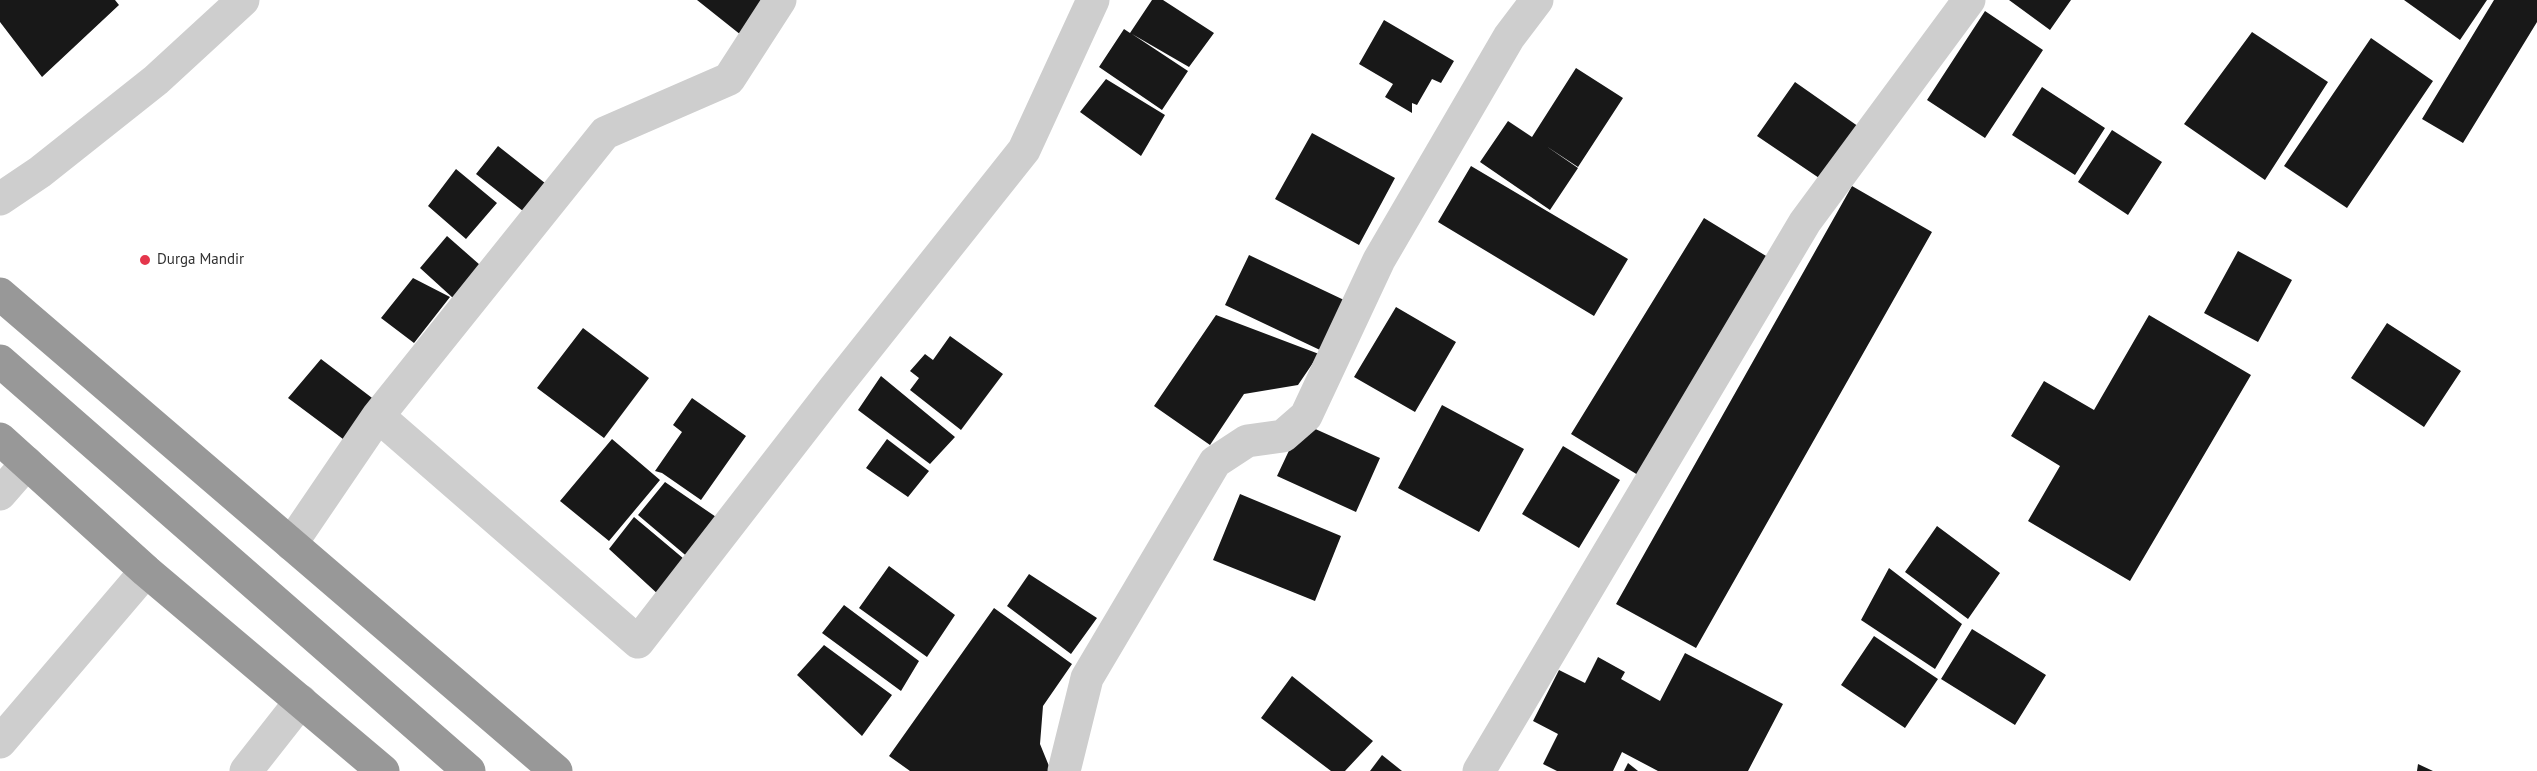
<!DOCTYPE html>
<style>
body{margin:0}
canvas{display:block;background:#fff}
</style>
<canvas width="2537" height="771"></canvas>
<script>
const g = document.querySelector('canvas').getContext('2d');
g.lineJoin = 'round';
function fill(path, color) { g.fillStyle = color; g.fill(path, 'evenodd'); }
const poly = rows => new Path2D(rows.map(r => 'M' + r).join(''));
function stroke(path, color, width, dash) { g.strokeStyle = color; g.lineWidth = width; g.lineCap = dash ? 'butt' : 'round'; g.setLineDash(dash || []); g.stroke(path); }
function label(font, color, halo, rows, align = 'center') {
  g.font = font + ' "PT Sans",sans-serif'; g.lineWidth = 6; g.setLineDash([]); g.textBaseline = 'middle'; g.strokeStyle = halo; g.fillStyle = color; for (const [text, x, y, turn = 0] of rows) {
    g.save(); g.translate(x, y); g.rotate((+turn || 0) * Math.PI / 180); g.textAlign = isNaN(turn) ? turn : align; if (halo) g.strokeText(text, 0, 0); g.fillText(text, 0, 0); g.restore();
  }
}
fill(poly([
 [0,0,115,0,119,5,42,77,0,22],
 [697,0,770,0,741,35],
 [1152,0,1163,0,1214,33,1189,67,1132,34,1188,71,1162,110,1099,67,1124,29,1130,33],
 [2009,0,2071,0,2050,30],
 [2404,0,2487,0,2460,40],
 [2494,0,2537,0,2537,22,2463,143,2422,119],
 [1985,11,2043,50,1985,138,1927,100],
 [1384,20,1454,61,1441,83,1432,79,1417,105,1412,103,1412,113,1385,97,1393,84,1359,64],
 [2252,32,2328,82,2265,180,2184,124],
 [2371,38,2433,81,2347,208,2284,166],
 [1576,68,1623,98,1578,167,1546,146,1578,168,1550,210,1480,162,1508,121,1532,137],
 [1106,79,1165,115,1141,156,1080,112],
 [1795,82,1862,129,1825,182,1757,136],
 [2042,87,2105,128,2075,175,2012,135],
 [2112,130,2162,162,2128,215,2078,182],
 [1312,133,1395,178,1359,245,1275,199],
 [498,146,550,187,528,215,476,174],
 [1471,166,1628,259,1594,316,1438,222],
 [456,169,497,203,466,239,428,206],
 [1852,186,1932,232,1696,648,1616,604],
 [1704,218,1771,259,1638,475,1571,434],
 [447,236,480,265,453,298,420,268],
 [2238,251,2292,280,2258,342,2204,313],
 [1249,255,1344,300,1320,350,1225,305],
 [413,278,450,297,414,343,381,318],
 [1396,307,1456,342,1415,412,1354,377],
 [1216,315,1319,354,1298,385,1244,394,1210,445,1154,406],
 [2149,315,2251,375,2130,581,2028,521,2060,466,2011,436,2044,381,2094,410],
 [2387,323,2461,371,2424,427,2351,378],
 [583,328,649,378,604,438,537,388],
 [950,336,1003,374,961,430,910,390,919,378,910,371,925,354,933,360],
 [321,359,380,404,351,445,288,398],
 [881,376,955,437,930,464,858,410],
 [692,398,746,436,701,500,662,473,655,471,682,432,673,425],
 [1442,405,1524,449,1479,532,1398,488],
 [1302,423,1380,458,1356,512,1277,476],
 [612,439,660,480,609,541,560,501],
 [887,439,929,471,908,497,866,468],
 [1563,446,1620,480,1579,548,1522,514],
 [665,482,719,519,690,559,638,515],
 [1240,494,1341,536,1315,601,1213,560],
 [634,517,690,564,660,596,609,549],
 [1937,526,2000,573,1968,619,1905,572],
 [889,566,955,615,927,657,859,608],
 [1889,568,1962,624,1935,669,1861,620],
 [1029,574,1097,618,1071,654,1007,606],
 [844,605,919,661,901,691,822,633],
 [994,608,1072,664,1043,706,1040,744,1051,771,910,771,889,756],
 [1972,629,2046,675,2015,725,1941,679],
 [1874,636,1938,679,1905,728,1841,685],
 [824,645,892,695,862,736,797,675],
 [1685,653,1783,704,1748,771,1658,771,1622,752,1613,771,1557,771,1543,764,1558,734,1533,721,1559,670,1585,683,1598,657,1625,672,1621,679,1660,701],
 [1292,676,1373,741,1345,771,1331,771,1261,718],
 [1382,755,1402,771,1370,771],
 [1628,763,1638,771,1624,771],
 [2418,764,2433,771,2417,771]
]), '#181818');
stroke(poly([
 [0,199,40,172,156,80,243,0],
 [378,416,638,642,834,389,1024,150,1093,0],
 [0,494,27,463],
 [291,544,378,416,605,133,729,79,780,0],
 [0,742,146,571],
 [246,771,301,701],
 [1064,771,1087,678,1215,462,1247,441,1283,436,1306,416,1379,260,1509,37,1537,0],
 [1479,771,1805,222,1969,0]
]), '#cecece', 33);
stroke(poly([
 [0,294,556,771],
 [0,361,469,771],
 [0,439,146,571,383,771]
]), '#989898', 33);
for (const [x, y, r, color] of [
 [145,260,6,"#e4364c"]
]) { const dot = new Path2D(); dot.arc(x, y, r, 0, 2 * Math.PI); g.fillStyle = color; g.fill(dot); stroke(dot, '#fff', 2); }
label('15px', '#313131', '#fff', [
 ["Durga Mandir",157,260]
], 'left');
</script>
